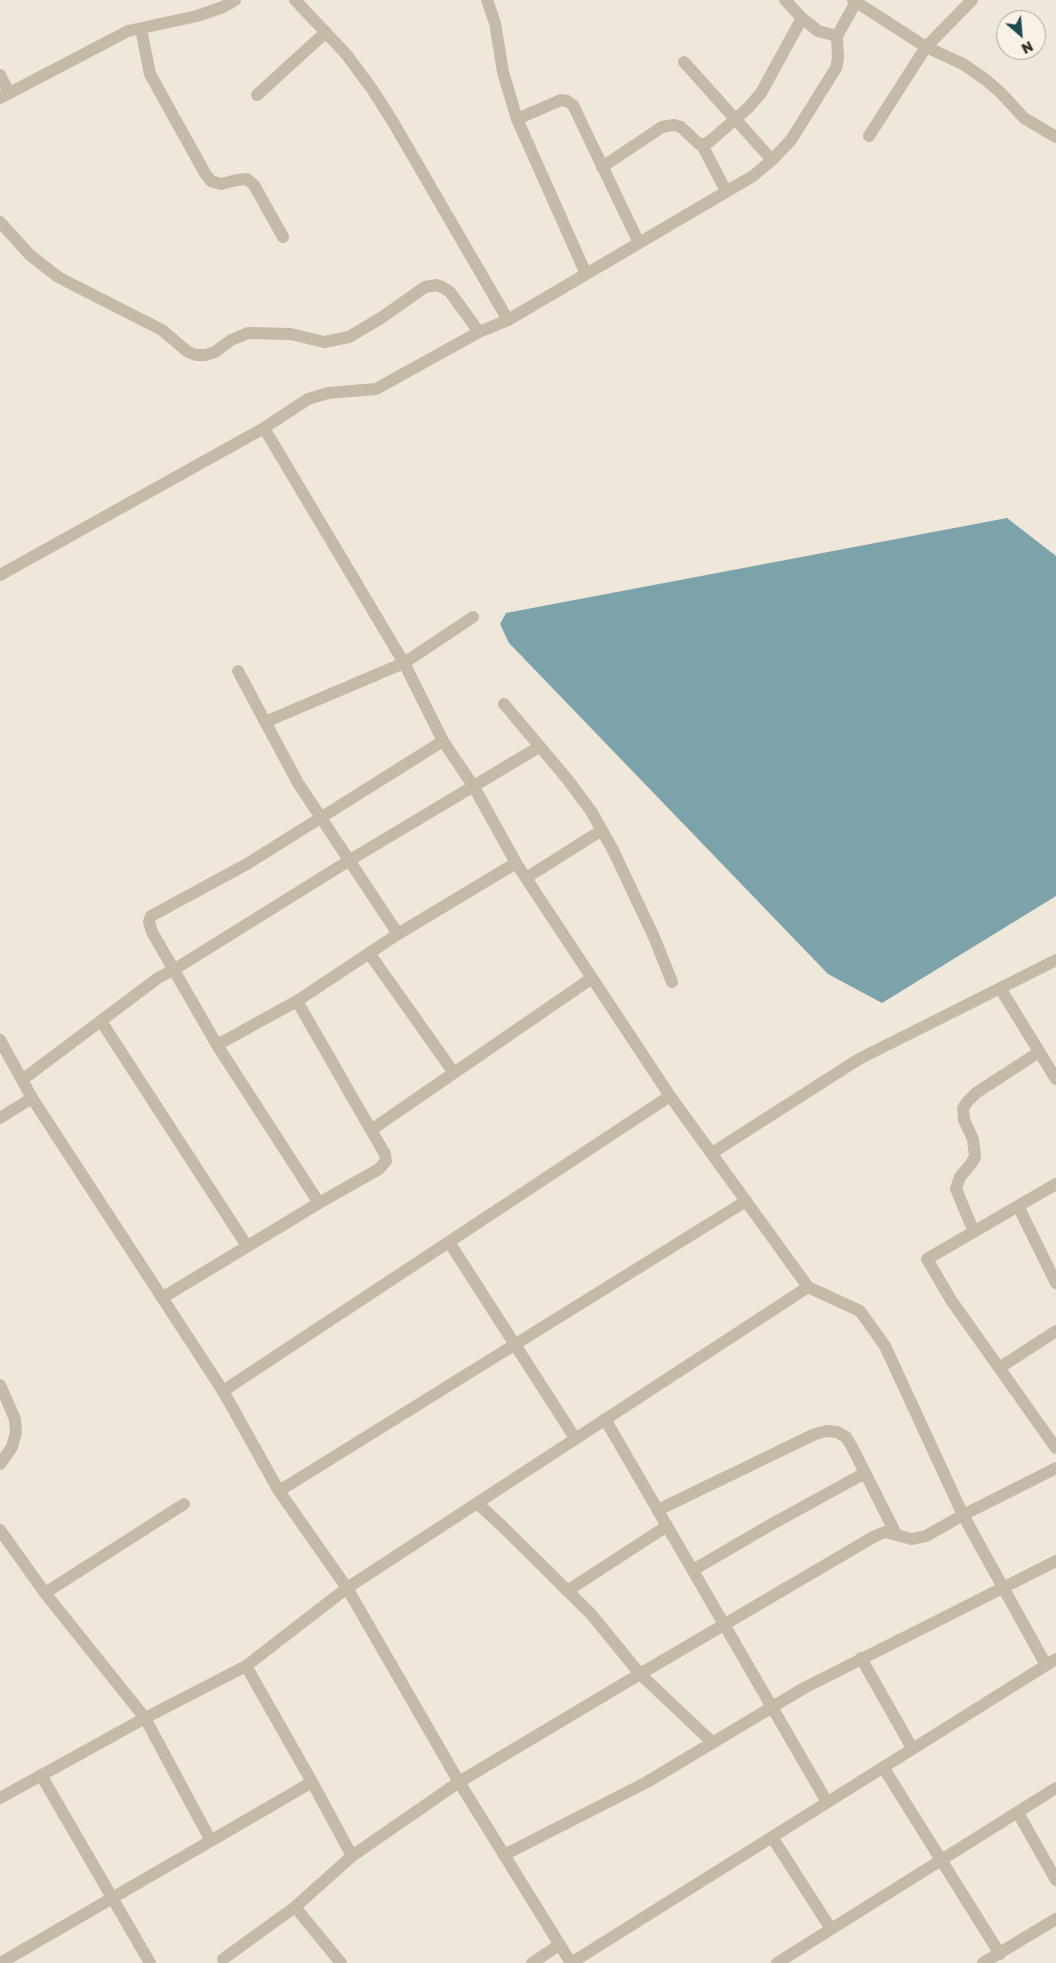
<!DOCTYPE html>
<style>
body{margin:0}
#map{position:relative;width:1056px;height:1963px;overflow:hidden;background:#efe8da;font-family:"Golos Text",sans-serif}
canvas{display:block}
.north{position:absolute;left:996px;top:10px;width:50px;height:50px;box-sizing:border-box;background:#f7f1e6;border:1px solid #a9a29a;border-radius:50%;rotate:153deg;font-size:14px;font-weight:700;line-height:20px;text-align:center;color:#332c27}
.north::after{content:'';display:block;margin:auto;width:18px;height:22px;background:#204851;clip-path:polygon(50% 0,100% 100%,50% 72%,0 100%)}
</style>
<div id="map">
<canvas width="1056" height="1963"></canvas>
<div class="north">N</div>
</div>
<script>
const g = document.querySelector('canvas').getContext('2d');
g.lineJoin = 'round';
function fill(path, color) { g.fillStyle = color; g.fill(path, 'evenodd'); }
const poly = rows => new Path2D(rows.map(r => 'M' + r).join(''));
function stroke(path, color, width, dash) { g.strokeStyle = color; g.lineWidth = width; g.lineCap = dash ? 'butt' : 'round'; g.setLineDash(dash || []); g.stroke(path); }
fill(poly([
 [1007,518,1056,556,1056,896,882,1003,828,974,509,643,500,624,506,613]
]), '#7ca3aa');
stroke(poly([
 [295,0,346,54,372,89,393,122,508,320],
 [487,0,495,23,503,72,517,119,586,274],
 [785,0,802,18,818,31,837,36],
 [853,0,926,47,963,64,986,80,1001,93,1024,118,1056,137],
 [141,29,150,74,206,175,211,181,221,184,237,180,247,179,254,185,283,237],
 [684,62,772,160],
 [0,75,9,93],
 [257,95,326,32],
 [0,98,128,31,197,16,223,7,235,0],
 [517,119,561,100,567,101,573,105,639,243],
 [869,136,926,47,972,0],
 [702,145,726,191],
 [602,167,662,127,674,125,681,127,699,144,704,144,709,142,748,108,761,93,802,18],
 [0,222,30,255,58,277,162,330,188,352,196,355,205,355,215,352,231,340,248,333,291,334,324,342,349,337,381,318,425,287,436,285,442,287,450,292,479,332],
 [264,428,404,663,443,741,474,787,516,863,670,1096],
 [0,575,264,428,308,399,328,393,376,389,479,332,508,320,753,176,772,160,791,140,836,68,838,58,837,36,857,0],
 [238,671,298,783,398,934],
 [504,704,568,780,591,811,613,850,654,937,672,982],
 [265,722,404,663,473,617],
 [526,878,602,830],
 [369,953,454,1073],
 [1000,988,1056,1079],
 [297,1001,371,1130,592,978],
 [101,1021,247,1246],
 [0,1040,32,1098,223,1391,279,1491,347,1588,459,1782,571,1963],
 [217,1045,297,1001,398,934,516,863],
 [22,1080,158,978,175,969,350,860,539,747],
 [0,1118,32,1098],
 [712,1153,859,1059,1056,960],
 [319,1203,217,1045,152,932,149,922,151,916,247,864,443,741],
 [1018,1206,1056,1184],
 [974,1232,956,1189,960,1177,971,1164,975,1157,973,1139,964,1120,963,1108,968,1101,976,1093,1039,1052],
 [449,1242,575,1438],
 [1056,1283,1018,1206,927,1259,951,1300,1056,1448],
 [808,1287,860,1311,885,1346,963,1515,1046,1665],
 [162,1298,319,1203,379,1169,386,1161,385,1154,371,1130],
 [999,1368,1056,1331],
 [0,1385,15,1419,16,1432,12,1447,0,1464],
 [605,1419,827,1802],
 [279,1491,746,1201],
 [477,1503,500,1524,591,1614,640,1674,713,1743],
 [658,1510,815,1434,827,1431,837,1432,846,1437,852,1447,896,1534],
 [0,1530,45,1593,145,1718,211,1841],
 [693,1570,772,1524,865,1473],
 [567,1591,667,1526],
 [45,1593,184,1504],
 [861,1658,912,1748],
 [246,1666,312,1782,352,1856],
 [883,1767,1000,1954],
 [41,1775,150,1963],
 [0,1798,145,1718,246,1666,347,1588,808,1287,670,1096,223,1391],
 [1018,1813,1056,1880],
 [772,1837,831,1929],
 [504,1855,647,1782,804,1688,1056,1561],
 [295,1907,341,1963],
 [223,1959,295,1907,352,1856,459,1782,640,1674,875,1536,885,1532,912,1539,926,1536,963,1515,1056,1468],
 [4,1961,312,1782],
 [532,1963,559,1945],
 [571,1963,1056,1659],
 [777,1963,1056,1788],
 [983,1963,1056,1919]
]), '#c6b9a8', 12);
</script>
